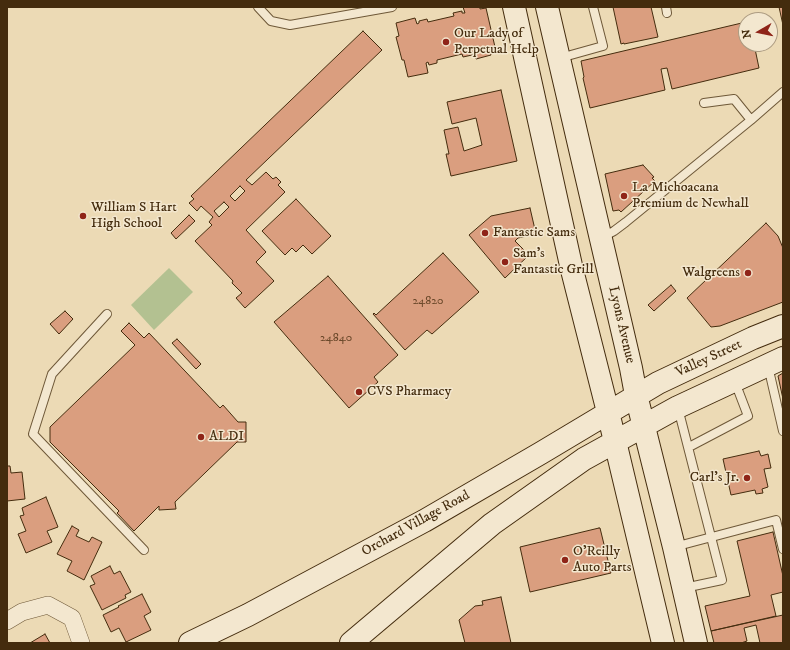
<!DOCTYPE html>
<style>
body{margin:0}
#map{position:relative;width:790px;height:650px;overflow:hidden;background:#ecdab5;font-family:"IM FELL DW Pica",serif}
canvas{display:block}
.frame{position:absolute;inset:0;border:8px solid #442c0e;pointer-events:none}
.north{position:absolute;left:738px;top:12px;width:40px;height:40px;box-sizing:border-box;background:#f3e7cf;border:1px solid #ad9c82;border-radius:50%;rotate:261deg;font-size:11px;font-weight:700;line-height:16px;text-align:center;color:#442c0e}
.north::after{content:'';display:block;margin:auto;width:14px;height:18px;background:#8f2418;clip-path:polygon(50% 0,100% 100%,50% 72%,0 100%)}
</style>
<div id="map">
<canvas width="790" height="650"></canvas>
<div class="frame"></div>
<div class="north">N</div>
</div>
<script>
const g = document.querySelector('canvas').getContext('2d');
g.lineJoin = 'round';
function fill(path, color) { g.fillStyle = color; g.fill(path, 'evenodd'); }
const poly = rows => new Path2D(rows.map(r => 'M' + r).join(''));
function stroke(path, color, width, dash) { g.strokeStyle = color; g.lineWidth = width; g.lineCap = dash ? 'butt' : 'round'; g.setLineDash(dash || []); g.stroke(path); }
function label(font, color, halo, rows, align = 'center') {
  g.font = font + ' "IM FELL DW Pica",serif'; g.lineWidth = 3; g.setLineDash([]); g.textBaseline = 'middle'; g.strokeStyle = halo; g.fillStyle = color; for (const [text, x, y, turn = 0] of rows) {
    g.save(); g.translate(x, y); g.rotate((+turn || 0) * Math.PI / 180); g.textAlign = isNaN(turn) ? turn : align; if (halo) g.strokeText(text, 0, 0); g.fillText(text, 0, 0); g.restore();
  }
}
fill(poly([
 [169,268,193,292,154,330,131,305]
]), '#b3c191');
const building = poly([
 [463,7,480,7,480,9,486,8,495,47,490,48,491,55,476,59,474,52,472,52,472,55,463,57,462,54,437,60,437,63,429,65,428,62,426,63,428,73,408,77,404,60,402,60,396,37,399,36,396,23,415,18,417,24,419,23,419,21,427,19,428,22,454,16,453,13,462,11,462,13,465,13,463,7],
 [613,7,651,7,658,37,624,44,624,43,621,44,613,7],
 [779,7,783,7,783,25,779,7],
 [746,22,746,44,754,44,759,68,672,89,667,68,661,69,665,90,590,108,583,78,584,77,581,61,746,22],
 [363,31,382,50,246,180,252,185,266,172,273,179,276,177,281,182,278,185,285,192,246,230,266,252,256,262,274,281,245,308,236,298,242,293,232,283,233,281,195,241,212,225,209,222,213,217,201,206,197,211,189,203,194,199,191,196,363,31],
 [240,186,245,191,235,201,230,196,240,186],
 [224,202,229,207,219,217,214,211,224,202],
 [501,90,517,161,451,176,446,154,449,154,444,130,458,127,464,151,482,145,476,118,452,124,447,102,501,90],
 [643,165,654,177,652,178,655,181,621,212,619,210,613,211,605,174,643,165],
 [296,199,331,236,312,254,303,245,296,252,292,248,285,255,262,231,296,199],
 [530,208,536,234,518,238,515,241,529,255,505,278,469,235,491,216,530,208],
 [189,215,195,221,176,239,171,233,189,215],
 [766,223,778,236,783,248,783,302,720,326,711,327,687,298,766,223],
 [443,253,479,292,432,334,427,330,405,350,373,314,374,313,376,315,443,253],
 [328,276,398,355,374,377,378,382,349,408,274,322,328,276],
 [671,285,676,291,654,311,648,305,671,285],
 [65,311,73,319,59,334,50,324,65,311],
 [129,323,144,338,149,333,220,408,223,405,238,422,246,422,246,442,237,442,175,502,176,509,159,510,159,506,134,531,117,513,119,511,50,442,50,427,135,345,121,331,129,323],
 [177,339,201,364,196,369,172,343,177,339],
 [783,373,783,399,778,376,783,373],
 [759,451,761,456,768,454,771,468,764,469,768,487,762,489,763,493,756,494,755,490,731,495,723,459,759,451],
 [7,466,10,466,11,473,22,472,25,499,7,501,7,466],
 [46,497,58,527,47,531,52,542,26,553,18,534,26,531,20,516,24,515,22,508,46,497],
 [72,526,79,530,76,536,89,542,92,537,102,542,84,580,67,571,72,561,57,554,72,526],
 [599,528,600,528,611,573,530,592,520,547,599,528],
 [773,532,783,576,783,592,771,595,776,616,711,631,705,606,750,596,737,541,773,532],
 [110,566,114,574,120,571,131,592,125,595,126,598,102,610,90,586,95,584,91,576,110,566],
 [142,594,151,612,144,616,151,630,126,642,119,628,111,632,103,615,119,607,118,606,142,594],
 [501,597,511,643,465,643,459,620,475,606,483,605,482,601,501,597],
 [783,615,783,643,760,643,756,625,744,628,747,641,741,643,714,643,711,631,783,615],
 [45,634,50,643,30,643,45,634]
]);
fill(building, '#da9e7f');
stroke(building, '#442c0e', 1);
const lane = poly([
 [258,7,271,21,290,25,392,7],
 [666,7,667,13],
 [560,58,603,46,593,7],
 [704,103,734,99,751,120],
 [601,238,614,231,626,222,751,120,783,92],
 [107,314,52,374,33,434,144,550],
 [768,366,783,431],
 [678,408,722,580,684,588],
 [689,447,748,416,735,382],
 [674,547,776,520,783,549]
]);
const street = poly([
 [7,621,22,612,48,605,72,618,81,643]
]);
const secondary = poly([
 [514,7,572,270,608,412,663,643],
 [547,7,631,368,636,395,674,547,696,643],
 [190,643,248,615,424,521,541,453,658,383,753,338,783,326],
 [351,643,492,524,584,459,678,407,783,358]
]);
stroke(lane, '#6e5838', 10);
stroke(street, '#6e5838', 18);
stroke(secondary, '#442c0e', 24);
stroke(lane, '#f3e7cf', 8);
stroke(street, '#f3e7cf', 17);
stroke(secondary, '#f3e7cf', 22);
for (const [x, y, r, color] of [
 [446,42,4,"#8f2418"],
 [624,196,4,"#8f2418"],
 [83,216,4,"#8f2418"],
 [485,233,4,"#8f2418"],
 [505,262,4,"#8f2418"],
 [748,273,4,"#8f2418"],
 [359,392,4,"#8f2418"],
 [201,437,4,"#8f2418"],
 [747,478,4,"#8f2418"],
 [565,560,4,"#8f2418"]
]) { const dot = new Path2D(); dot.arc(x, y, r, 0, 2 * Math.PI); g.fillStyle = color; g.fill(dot); stroke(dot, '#f3e7cf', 1.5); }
label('12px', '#6a482a', null, [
 ["24820",428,302],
 ["24840",336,339]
]);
label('14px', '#442c0e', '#f3e7cf', [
 ["Our Lady of",454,34],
 ["Perpetual Help",454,50],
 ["La Michoacana",632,188],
 ["Premium de Newhall",632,204],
 ["William S Hart",91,208],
 ["High School",91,224],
 ["Fantastic Sams",493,233],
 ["Sam's",513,254],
 ["Fantastic Grill",513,270],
 ["Walgreens",740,273,"right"],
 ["CVS Pharmacy",367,392],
 ["ALDI",209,437],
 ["Carl's Jr.",739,478,"right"],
 ["O'Reilly",573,552],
 ["Auto Parts",573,568]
], 'left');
label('14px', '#442c0e', '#f3e7cf', [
 ["Lyons Avenue",621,325,77],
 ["Valley Street",709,359,-25],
 ["Orchard Village Road",416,524,-29]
]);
</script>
